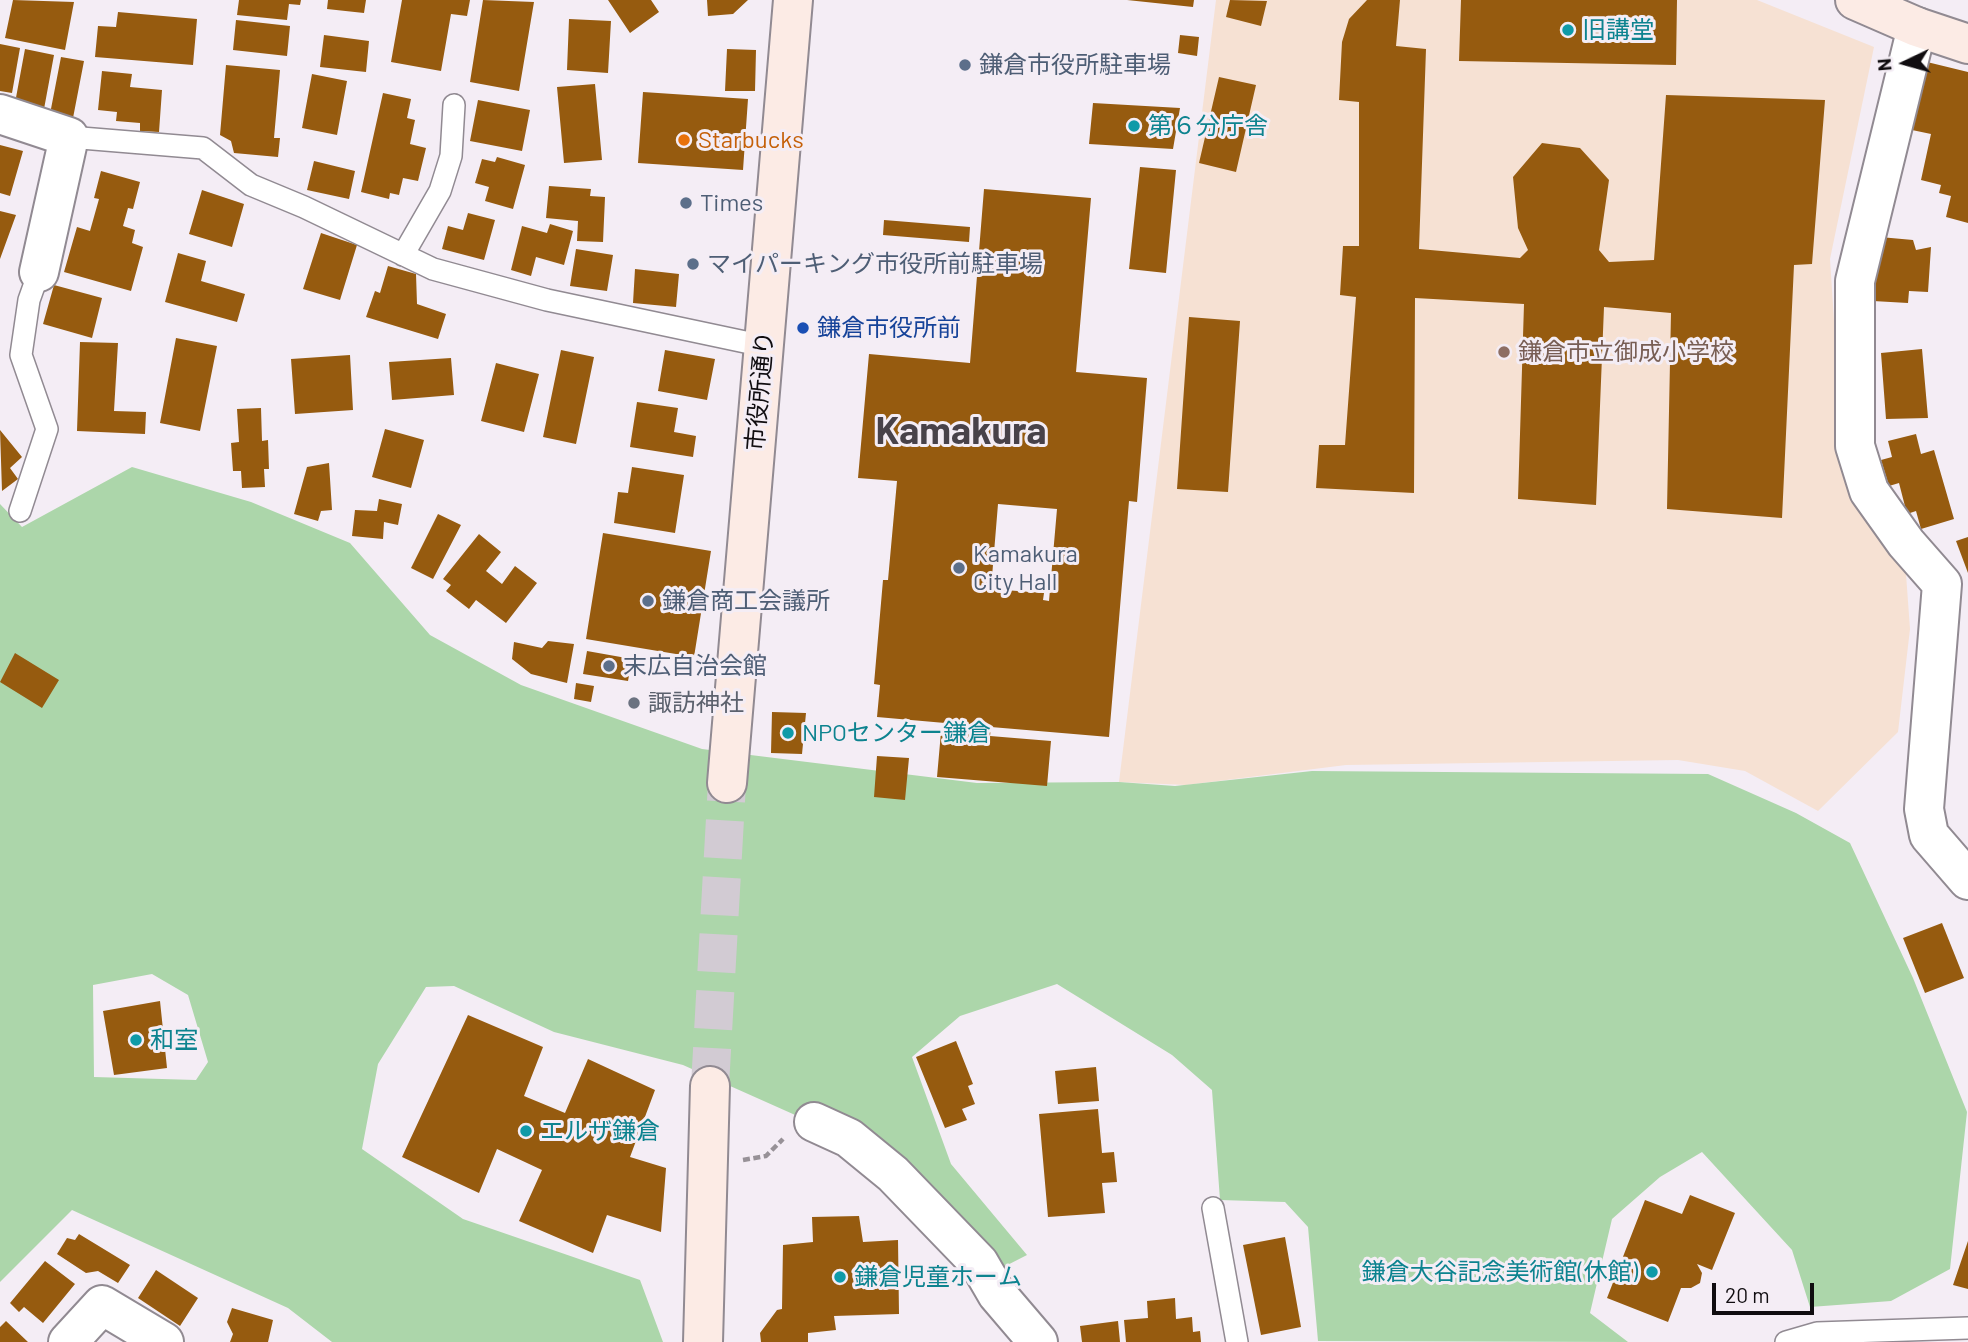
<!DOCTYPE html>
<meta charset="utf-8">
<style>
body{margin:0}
#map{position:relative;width:1968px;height:1342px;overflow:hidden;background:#f4edf5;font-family:Barlow,sans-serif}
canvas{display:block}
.north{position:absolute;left:1870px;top:28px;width:70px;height:70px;-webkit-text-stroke:5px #f4edf5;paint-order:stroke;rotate:265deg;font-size:19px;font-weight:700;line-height:28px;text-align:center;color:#100d10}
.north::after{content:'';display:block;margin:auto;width:24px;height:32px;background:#100d10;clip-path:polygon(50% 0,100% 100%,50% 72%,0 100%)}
.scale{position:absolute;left:1712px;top:1283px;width:102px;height:32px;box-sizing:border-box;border:4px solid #100d10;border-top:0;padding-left:9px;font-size:21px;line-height:24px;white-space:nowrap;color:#100d10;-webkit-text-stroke:5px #f4edf5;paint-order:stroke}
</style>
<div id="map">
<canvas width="1968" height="1342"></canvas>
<div class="north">N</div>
<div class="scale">20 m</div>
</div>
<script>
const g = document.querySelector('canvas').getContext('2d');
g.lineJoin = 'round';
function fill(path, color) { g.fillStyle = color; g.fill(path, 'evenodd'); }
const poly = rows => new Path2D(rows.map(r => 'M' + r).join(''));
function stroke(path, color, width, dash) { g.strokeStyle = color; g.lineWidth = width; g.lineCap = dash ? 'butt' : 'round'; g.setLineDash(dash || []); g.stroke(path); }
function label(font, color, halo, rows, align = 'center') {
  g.font = font + ' Barlow,"Noto Sans JP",sans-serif'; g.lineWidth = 6; g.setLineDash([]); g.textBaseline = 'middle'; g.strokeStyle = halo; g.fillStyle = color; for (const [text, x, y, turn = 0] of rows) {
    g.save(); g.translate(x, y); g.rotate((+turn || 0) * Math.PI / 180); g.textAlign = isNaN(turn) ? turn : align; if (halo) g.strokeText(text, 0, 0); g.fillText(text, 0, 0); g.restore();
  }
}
fill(poly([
 [1216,0,1757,0,1874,47,1830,259,1842,445,1873,518,1906,574,1910,629,1898,732,1818,811,1745,771,1678,760,1346,765,1186,785,1119,782]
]), '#f6e1d3');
fill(poly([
 [132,467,251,502,350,543,430,635,521,685,702,749,977,783,1119,782,1175,786,1312,771,1708,774,1796,813,1850,843,1913,978,1967,1112,1950,1269,1891,1301,1810,1307,1792,1250,1702,1152,1660,1177,1612,1219,1590,1313,1628,1342,1318,1341,1308,1227,1285,1202,1220,1200,1212,1090,1172,1055,1057,984,960,1016,912,1057,951,1164,1027,1255,982,1278,840,1135,683,1065,554,1032,454,986,426,987,378,1064,362,1149,463,1219,640,1280,663,1342,332,1342,288,1308,72,1210,0,1282,0,504,22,527],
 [152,974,188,995,208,1062,196,1080,94,1077,93,985]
]), '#acd6aa');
fill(poly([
 [13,0,74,2,65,50,5,38],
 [239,0,301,0,300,5,289,4,287,20,237,15],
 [328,0,366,0,364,13,327,9],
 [402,0,470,0,467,16,451,14,441,71,391,62],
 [483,0,534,2,519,91,470,82],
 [608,0,651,0,659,12,630,33],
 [707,0,748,0,733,14,708,16],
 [1127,0,1194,0,1193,7],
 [1230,0,1267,1,1261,26,1226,17],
 [1367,0,1400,0,1396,46,1426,49,1419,249,1520,258,1528,250,1518,228,1513,177,1542,143,1580,148,1609,180,1599,250,1609,262,1654,260,1666,95,1825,100,1812,264,1794,265,1782,518,1667,509,1671,313,1604,307,1596,505,1518,499,1524,304,1415,298,1414,493,1316,488,1319,445,1345,445,1356,297,1340,295,1343,246,1359,246,1359,102,1339,100,1342,42,1349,19],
 [1461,0,1677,0,1676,65,1459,61],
 [118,12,197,19,193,65,95,57,98,26,116,27],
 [569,19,611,21,608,73,567,70],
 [236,20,290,26,287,56,233,50],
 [324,35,369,41,366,72,320,67],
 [1180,35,1199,37,1197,56,1178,53],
 [0,44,20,48,12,93,0,91],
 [25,49,54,55,44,109,15,103],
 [727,49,756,50,755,91,725,91],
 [61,57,84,61,73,118,50,114],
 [1927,62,1968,72,1968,223,1946,217,1951,196,1939,193,1941,185,1921,180,1931,134,1912,130],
 [226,65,280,70,274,138,280,138,278,157,234,153,231,141,220,135],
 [102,71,132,74,130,87,162,90,159,132,140,131,140,123,116,121,117,112,98,110],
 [312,74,347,81,337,135,302,128],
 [1219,77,1256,85,1236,172,1199,163],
 [595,84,602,160,564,163,557,87],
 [643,92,748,99,743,170,638,163],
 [383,93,411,99,407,118,415,120,410,144,426,148,418,181,403,178,399,195,390,193,389,199,361,192],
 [478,100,530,110,522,151,470,141],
 [1093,103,1180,108,1173,149,1089,144],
 [0,145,23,151,10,196,0,193],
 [497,157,525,165,513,209,485,201,489,187,475,183,482,159,495,162],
 [314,161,355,171,349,199,307,190],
 [1140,167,1176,170,1166,273,1129,269],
 [101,171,140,182,133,209,128,208,123,226,135,230,132,243,143,247,131,291,64,272,77,227,90,231,99,199,94,198],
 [549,186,591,189,590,196,605,197,603,242,577,241,578,221,546,218],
 [984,189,1091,198,1076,372,1147,378,1137,502,1129,501,1109,737,991,727,990,736,1051,741,1047,786,937,777,941,732,979,735,979,726,877,717,880,685,874,684,883,580,888,580,897,481,858,478,869,354,970,363],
 [998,504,1057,509,1049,601,1043,600,1044,593,991,589],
 [202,190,244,204,232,247,189,234],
 [0,211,16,215,0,259],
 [468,213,495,220,484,260,442,249,448,226,463,230],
 [884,220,970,227,969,242,883,235],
 [550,224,573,231,564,265,536,257,531,276,511,270,522,226,547,233],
 [321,233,357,245,340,300,303,289],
 [1880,237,1913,240,1916,250,1931,247,1928,292,1909,291,1908,303,1873,301],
 [576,249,613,255,607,291,570,286],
 [178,253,206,261,201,281,245,294,237,322,165,302],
 [388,266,416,274,417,304,446,314,438,339,366,317,375,291,380,293],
 [635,269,679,274,676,307,633,303],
 [54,285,102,298,92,338,43,324],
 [1189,317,1240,321,1228,492,1177,489],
 [176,338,217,346,200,431,160,423],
 [80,342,118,343,114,411,146,412,145,434,77,431],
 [1922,349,1928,418,1886,419,1881,353],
 [561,350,594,357,576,444,543,437],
 [665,350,715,359,707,400,658,391],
 [350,355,353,410,295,414,291,359],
 [451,358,454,395,392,400,389,362],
 [496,363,539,374,524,432,481,421],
 [637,402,678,408,674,432,696,436,693,457,630,447],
 [261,408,262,441,268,440,269,469,264,469,265,487,242,488,241,471,233,471,231,443,239,442,237,409],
 [385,429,424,440,411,488,372,477],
 [0,430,22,457,10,468,18,479,2,491],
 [1916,434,1921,454,1934,450,1954,519,1921,529,1916,511,1907,514,1899,483,1889,486,1881,460,1892,457,1888,441],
 [329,463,332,510,321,511,318,521,294,514,307,467],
 [632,467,684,475,675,533,614,523,618,492,628,493],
 [379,499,402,504,398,525,384,522,383,539,352,536,355,510,377,511],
 [438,514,461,525,433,579,411,568],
 [603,533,711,551,694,657,586,639],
 [479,534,501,552,486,571,502,584,515,566,537,583,506,623,476,600,469,609,446,591,451,585,443,579],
 [1968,537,1968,573,1956,541],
 [548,641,574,644,567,683,531,674,512,659,514,642,542,648],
 [587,651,632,659,628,681,583,674],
 [15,653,59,680,42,708,0,682],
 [576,683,594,686,591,702,574,699],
 [772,712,806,713,802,754,771,753],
 [877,756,909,758,905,800,874,797],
 [1942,923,1964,978,1925,993,1903,938],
 [160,1001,167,1068,114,1075,103,1011],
 [468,1015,543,1047,524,1096,565,1113,588,1059,655,1090,630,1157,666,1168,661,1232,607,1215,593,1253,519,1221,542,1170,497,1149,479,1193,402,1157],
 [956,1041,973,1084,968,1086,975,1104,962,1109,967,1120,945,1128,916,1057],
 [1096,1067,1099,1101,1058,1104,1055,1071],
 [1098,1109,1102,1153,1114,1152,1117,1182,1102,1183,1105,1213,1048,1217,1039,1114],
 [1690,1195,1735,1213,1712,1270,1697,1264,1702,1273,1700,1283,1691,1288,1681,1288,1668,1322,1607,1298,1645,1200,1682,1214],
 [859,1216,863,1242,898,1240,899,1314,834,1316,836,1330,808,1333,808,1342,761,1342,760,1333,777,1310,782,1309,783,1245,813,1242,812,1217],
 [79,1234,130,1265,118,1283,98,1271,86,1273,57,1254,67,1238,75,1240],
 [1285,1237,1301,1327,1261,1335,1243,1245],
 [1968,1241,1968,1289,1953,1285],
 [45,1261,75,1284,43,1323,24,1307,19,1312,10,1303],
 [156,1270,198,1298,180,1326,138,1298],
 [1175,1298,1176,1319,1192,1317,1193,1332,1200,1331,1201,1342,1126,1342,1124,1320,1148,1318,1147,1301],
 [232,1308,273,1320,268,1342,230,1342,233,1334,227,1322],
 [6,1321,28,1342,0,1342,0,1327],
 [1118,1321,1120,1342,1082,1342,1080,1326]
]), '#965b0f');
stroke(poly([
 [710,1086,727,783]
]), '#d2cbd3', 38, [38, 19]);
const lane = poly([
 [69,137,203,148,251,185,304,207,433,269,547,300,764,346],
 [403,255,440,191,451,156,454,105],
 [20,511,47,429,21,355,29,300,39,272],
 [1213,1208,1237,1342],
 [1786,1342,1817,1333,1968,1328]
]);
const street = poly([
 [1917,27,1855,281,1855,446,1869,491,1906,543,1942,584,1924,809,1929,835,1968,880],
 [0,114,69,137,39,272],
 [814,1122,849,1138,893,1174,979,1263,997,1294,1038,1342],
 [68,1342,102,1305,164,1342]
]);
const secondary = poly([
 [1855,0,1917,27,1968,44],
 [727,783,793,0],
 [703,1342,710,1086]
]);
stroke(lane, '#918a92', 24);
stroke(street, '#918a92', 42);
stroke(secondary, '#918a92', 42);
stroke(poly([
 [743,1160,766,1156,783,1139]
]), '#979197', 4.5, [7, 3.5]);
stroke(lane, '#fff', 21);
stroke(street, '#fff', 38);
stroke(secondary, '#fcebe5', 38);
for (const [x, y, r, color] of [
 [1568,30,7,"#0f9aa8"],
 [965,65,7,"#5c6f8a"],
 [1134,126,7,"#0f9aa8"],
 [684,140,7,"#e8710a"],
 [686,203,7,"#5c6f8a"],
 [693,264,7,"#5c6f8a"],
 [803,328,7,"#1a4fb4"],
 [1504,352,7,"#8d6e63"],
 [959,568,7,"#5c6f8a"],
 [648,601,7,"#5c6f8a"],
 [609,666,7,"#5c6f8a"],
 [634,703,7,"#6b7280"],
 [788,733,7,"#0f9aa8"],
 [136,1040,7,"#0f9aa8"],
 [526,1131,7,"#0f9aa8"],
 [1652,1272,7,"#0f9aa8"],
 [840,1277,7,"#0f9aa8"]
]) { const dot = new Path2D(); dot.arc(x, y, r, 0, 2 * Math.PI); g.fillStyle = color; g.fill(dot); stroke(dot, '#f4edf5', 2.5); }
label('24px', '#0d838f', '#f4edf5', [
 ["旧講堂",1582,30],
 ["第６分庁舎",1148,126],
 ["NPOセンター鎌倉",802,733],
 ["和室",150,1040],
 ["エルザ鎌倉",540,1131],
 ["鎌倉大谷記念美術館(休館)",1638,1272,"right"],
 ["鎌倉児童ホーム",854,1277]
], 'left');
label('24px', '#4e5e75', '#f4edf5', [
 ["鎌倉市役所駐車場",979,65],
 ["Times",700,203],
 ["マイパーキング市役所前駐車場",707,264],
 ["Kamakura",973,554],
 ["City Hall",973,582],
 ["鎌倉商工会議所",662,601],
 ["末広自治会館",623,666]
], 'left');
label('24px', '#c56008', '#f4edf5', [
 ["Starbucks",698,140]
], 'left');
label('24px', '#164399', '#f4edf5', [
 ["鎌倉市役所前",817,328]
], 'left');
label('24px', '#785e54', '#f4edf5', [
 ["鎌倉市立御成小学校",1518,352]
], 'left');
label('24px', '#100d10', '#f4edf5', [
 ["市役所通り",760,391,-85]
]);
label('24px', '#5b616d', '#f4edf5', [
 ["諏訪神社",648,703]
], 'left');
label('bold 38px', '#484249', '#f4edf5', [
 ["Kamakura",961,431]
]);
</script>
